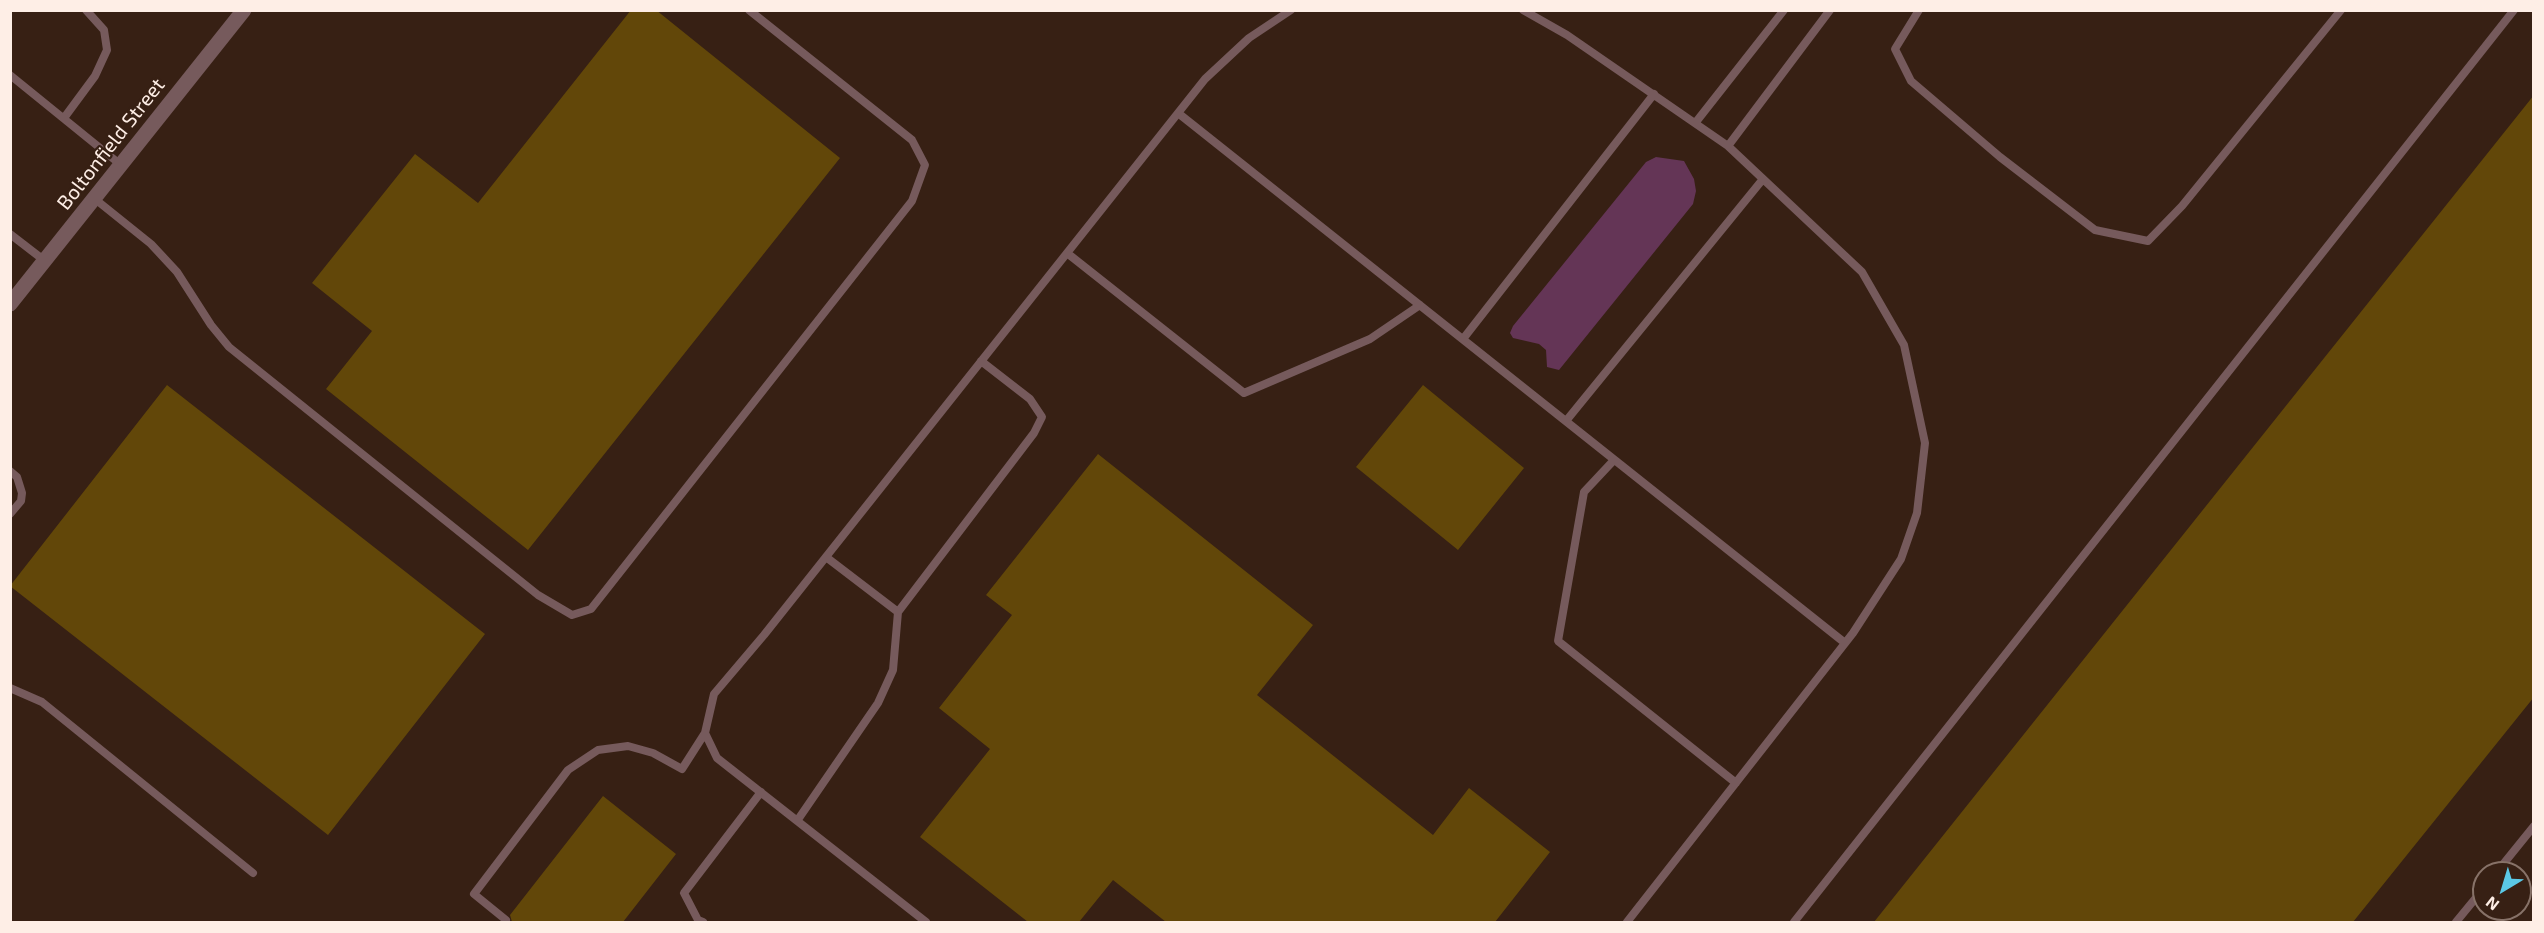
<!DOCTYPE html>
<style>
body{margin:0}
#map{position:relative;width:2544px;height:933px;overflow:hidden;background:#372014;font-family:"Exo 2",sans-serif}
canvas{display:block}
.frame{position:absolute;inset:0;border:12px solid #feeee6;pointer-events:none}
.north{position:absolute;left:2472px;top:861px;width:60px;height:60px;box-sizing:border-box;background:#372014;border:2px solid #877268;border-radius:50%;rotate:218deg;font-size:16px;font-weight:700;line-height:24px;text-align:center;color:#feeee6}
.north::after{content:'';display:block;margin:auto;width:21px;height:27px;background:#5bc8e6;clip-path:polygon(50% 0,100% 100%,50% 72%,0 100%)}
</style>
<div id="map">
<canvas width="2544" height="933"></canvas>
<div class="frame"></div>
<div class="north">N</div>
</div>
<script>
const g = document.querySelector('canvas').getContext('2d');
g.lineJoin = 'round';
function fill(path, color) { g.fillStyle = color; g.fill(path, 'evenodd'); }
const poly = rows => new Path2D(rows.map(r => 'M' + r).join(''));
function stroke(path, color, width, dash) { g.strokeStyle = color; g.lineWidth = width; g.lineCap = dash ? 'butt' : 'round'; g.setLineDash(dash || []); g.stroke(path); }
function label(font, color, halo, rows, align = 'center') {
  g.font = font + ' "Exo 2",sans-serif'; g.lineWidth = 4.5; g.setLineDash([]); g.textBaseline = 'middle'; g.strokeStyle = halo; g.fillStyle = color; for (const [text, x, y, turn = 0] of rows) {
    g.save(); g.translate(x, y); g.rotate((+turn || 0) * Math.PI / 180); g.textAlign = isNaN(turn) ? turn : align; if (halo) g.strokeText(text, 0, 0); g.fillText(text, 0, 0); g.restore();
  }
}
fill(poly([
 [1656,157,1684,161,1694,179,1696,191,1693,204,1559,370,1547,367,1546,350,1539,344,1513,338,1510,333,1513,326,1646,162]
]), '#643556');
fill(poly([
 [631,10,656,10,840,158,528,550,326,389,372,331,312,283,415,154,478,203],
 [2534,95,2534,697,2353,922,1874,922],
 [167,385,485,634,328,835,10,586],
 [1423,385,1524,468,1458,550,1356,467],
 [1098,454,1313,625,1257,695,1433,835,1469,788,1550,852,1495,922,1166,922,1113,880,1079,922,1028,922,920,837,990,749,939,708,1012,615,986,595],
 [603,796,676,854,623,922,512,922,510,915]
]), '#624709');
stroke(poly([
 [1523,10,1567,35,1728,146,1862,272,1904,345,1925,443,1917,513,1901,559,1853,633,1627,922],
 [1919,10,1895,49,1911,81,2000,157,2095,230,2148,241,2182,206,2341,10],
 [10,75,121,165],
 [1178,113,1845,643],
 [64,118,95,76,107,50,104,30,86,10],
 [1696,122,1784,10],
 [1728,146,1830,10],
 [95,199,151,244,177,272,211,325,229,347,538,595,572,615,591,609,912,201,925,165,912,140,749,10],
 [10,234,45,261],
 [1067,253,1244,393,1370,339,1420,305],
 [1463,339,1654,94],
 [1566,421,1763,179],
 [1614,460,1584,492,1558,641,1736,783],
 [10,471,17,477,22,493,21,501,10,514],
 [826,557,898,612],
 [10,688,42,702,253,873],
 [797,821,878,703,893,670,898,612,1034,433,1042,417,1030,399,981,361],
 [2496,873,2534,826],
 [506,920,474,894,568,770,598,750,628,746,653,753,682,769,705,733],
 [703,922,698,920,684,893,761,792],
 [926,922,717,758,705,733,714,694,764,635,1205,79,1249,38,1291,10],
 [1794,922,2514,10],
 [2456,922,2484,888]
]), '#765a5c', 8);
stroke(poly([
 [10,304,244,10]
]), '#765a5c', 15);
label('20px', '#feeee6', '#372014', [
 ["Boltonfield Street",111,144,-52]
]);
</script>
